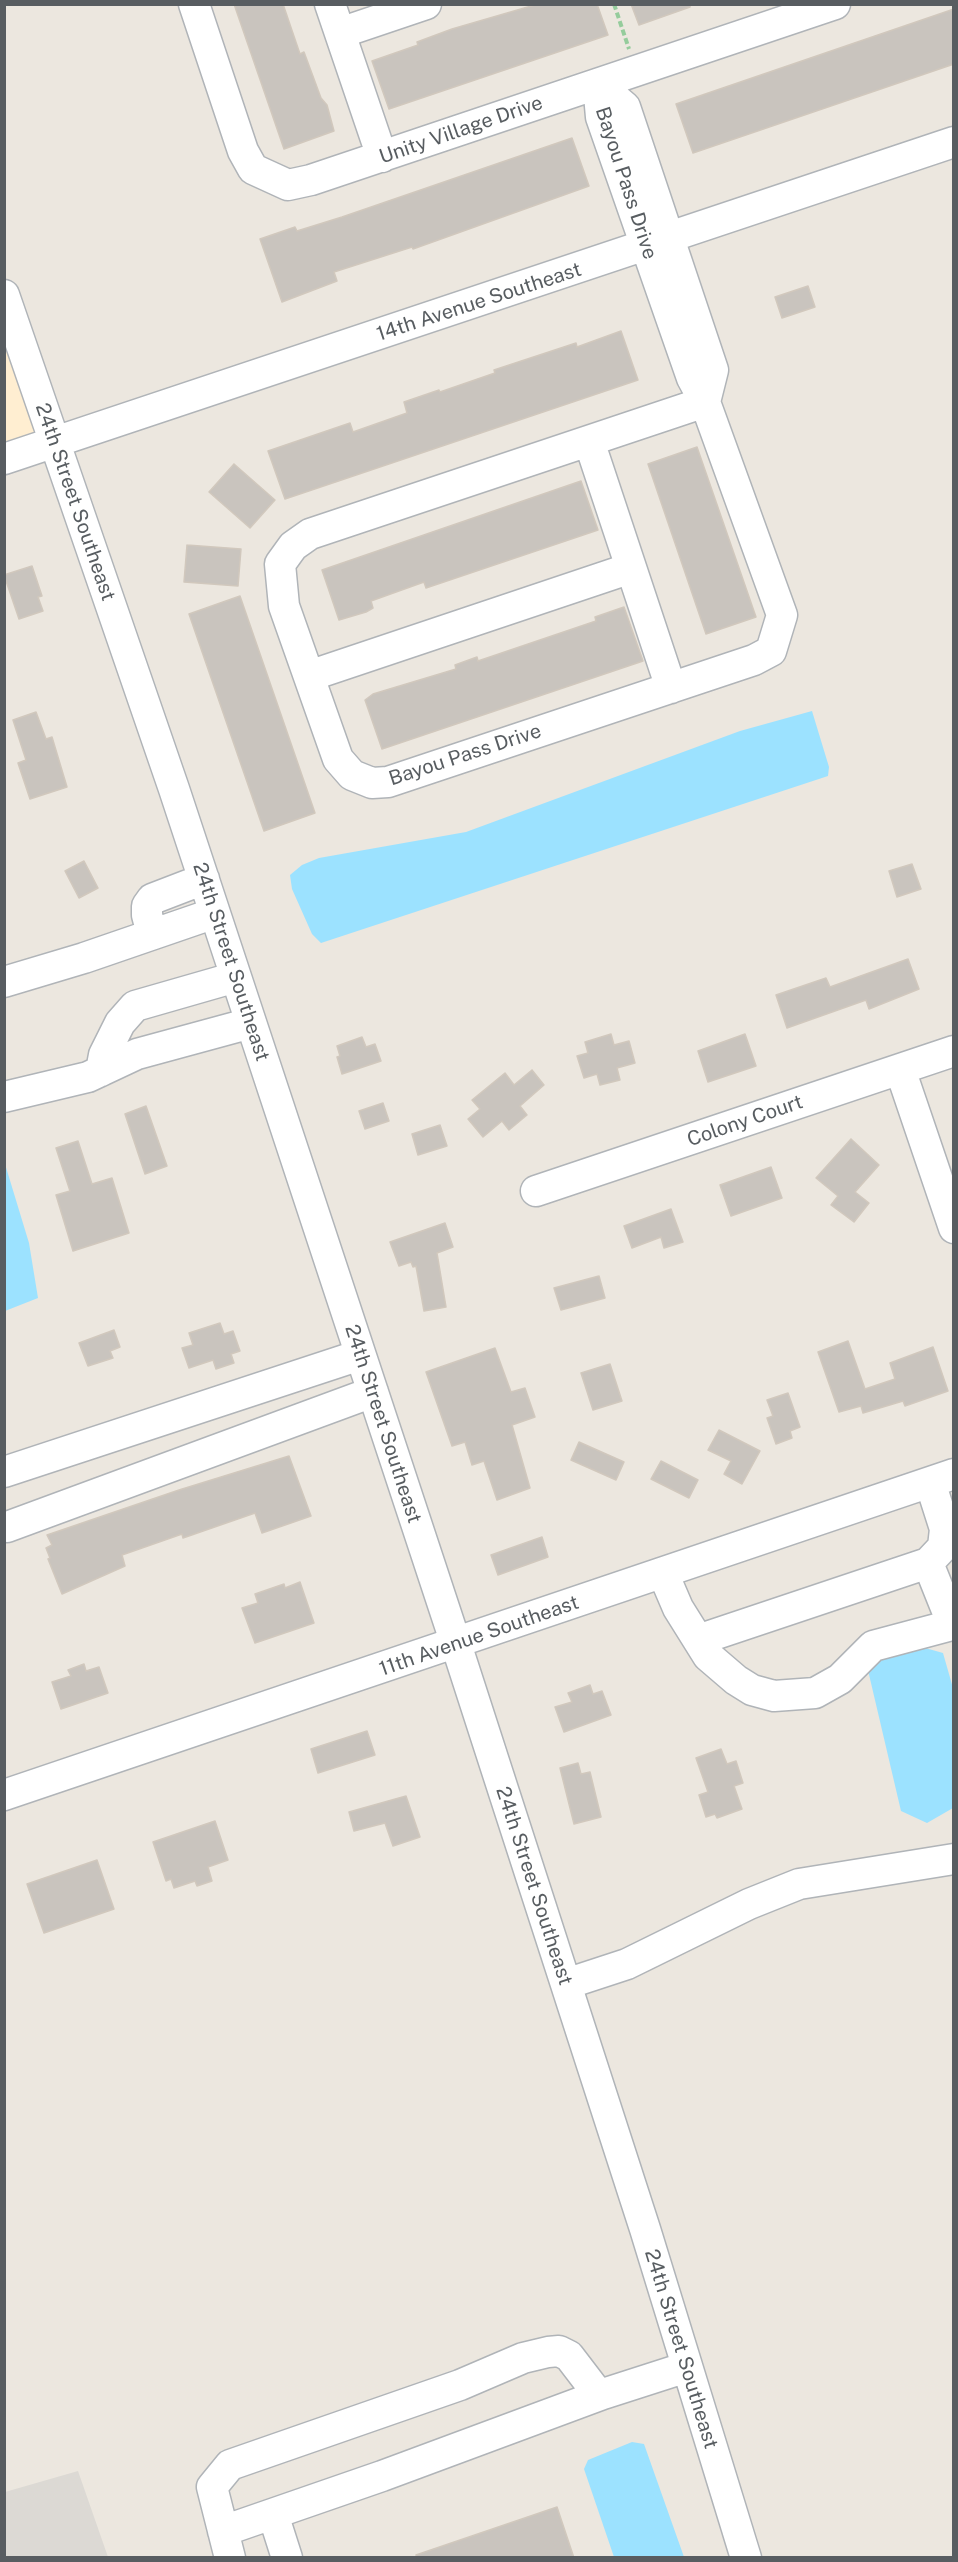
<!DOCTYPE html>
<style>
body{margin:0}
#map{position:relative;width:958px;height:2562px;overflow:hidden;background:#ece7df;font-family:"Public Sans",sans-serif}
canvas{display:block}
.frame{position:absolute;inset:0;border:6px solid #585d61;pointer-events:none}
</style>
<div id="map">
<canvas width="958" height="2562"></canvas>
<div class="frame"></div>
</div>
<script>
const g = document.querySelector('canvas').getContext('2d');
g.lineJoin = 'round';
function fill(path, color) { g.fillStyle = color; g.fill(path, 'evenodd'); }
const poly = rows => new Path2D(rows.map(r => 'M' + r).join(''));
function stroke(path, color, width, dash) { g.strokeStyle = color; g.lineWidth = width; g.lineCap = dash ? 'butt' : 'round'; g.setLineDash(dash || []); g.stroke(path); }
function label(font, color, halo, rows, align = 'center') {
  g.font = font + ' "Public Sans",sans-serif'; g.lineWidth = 6; g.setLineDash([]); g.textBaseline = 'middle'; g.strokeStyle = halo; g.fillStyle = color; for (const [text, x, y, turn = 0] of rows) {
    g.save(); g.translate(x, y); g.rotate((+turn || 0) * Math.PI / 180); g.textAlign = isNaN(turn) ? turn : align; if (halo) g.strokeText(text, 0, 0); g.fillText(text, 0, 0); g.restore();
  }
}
fill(poly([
 [4,329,40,435,4,447]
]), '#ffeed1');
fill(poly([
 [78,2471,108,2557,5,2557,5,2492]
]), '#dcd9d4');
fill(poly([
 [812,711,829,767,828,776,321,943,312,934,292,889,290,875,302,865,319,858,466,832,740,731],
 [5,1164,29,1243,38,1298,5,1311],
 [897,1640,943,1653,953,1688,953,1808,927,1823,901,1811,867,1666],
 [632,2442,644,2444,684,2557,614,2557,584,2469,588,2460]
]), '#9ce2ff');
const building = poly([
 [234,4,283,4,300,54,304,52,321,98,327,105,334,131,284,149,234,4],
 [538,4,597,4,608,35,389,109,372,61,418,45,417,42,452,29,538,4],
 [631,4,690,4,690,7,639,25,631,4],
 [954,9,954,64,693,153,676,104,954,9],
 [572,138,589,186,413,249,412,247,334,272,337,281,282,302,260,239,295,227,297,231,342,217,572,138],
 [808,286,815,307,782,318,775,297,808,286],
 [621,331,638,380,285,499,268,451,350,423,353,432,407,413,404,402,439,390,440,392,495,373,494,370,576,343,577,347,621,331],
 [697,447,756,617,706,634,648,464,697,447],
 [234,464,275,500,250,528,209,492,234,464],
 [581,481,598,530,426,588,424,582,371,601,373,608,366,612,339,620,322,570,581,481],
 [187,545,241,549,238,586,184,582,187,545],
 [32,566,42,596,38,597,43,611,19,619,4,575,32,566],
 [240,596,315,813,264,831,189,614,240,596],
 [624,607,643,661,382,749,365,700,373,694,456,669,455,665,477,657,478,661,596,621,595,617,624,607],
 [36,712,46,739,52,737,67,787,30,799,18,763,26,760,13,720,36,712],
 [84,861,98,888,79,898,65,871,84,861],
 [912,864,921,889,897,897,889,871,912,864],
 [908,959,919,989,869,1009,866,1000,787,1028,776,995,826,978,830,987,908,959],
 [611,1034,614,1045,629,1041,635,1063,617,1068,620,1080,600,1085,597,1074,584,1078,577,1056,588,1053,585,1042,611,1034],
 [745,1034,756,1066,708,1082,698,1051,745,1034],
 [362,1037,366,1047,375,1044,381,1061,342,1074,337,1057,340,1056,337,1046,362,1037],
 [532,1070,544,1085,520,1106,527,1115,509,1130,502,1121,483,1137,468,1119,480,1109,472,1100,505,1073,514,1085,532,1070],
 [383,1103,389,1121,365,1129,359,1111,383,1103],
 [146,1106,167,1166,145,1174,125,1114,146,1106],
 [440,1125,447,1146,418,1155,412,1134,440,1125],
 [851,1139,879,1165,855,1192,869,1203,854,1222,831,1205,838,1196,816,1178,851,1139],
 [78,1141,92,1184,112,1178,129,1233,73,1251,56,1195,70,1191,56,1148,78,1141],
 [771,1167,782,1198,731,1216,720,1185,771,1167],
 [671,1209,683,1242,664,1248,661,1237,632,1248,624,1226,671,1209],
 [445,1223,453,1247,437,1253,446,1307,424,1311,416,1266,413,1267,411,1262,399,1266,390,1242,445,1223],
 [599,1276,605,1298,561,1310,554,1288,599,1276],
 [220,1323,224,1334,233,1331,240,1351,231,1354,234,1363,216,1369,213,1360,189,1368,182,1348,193,1345,189,1333,220,1323],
 [114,1330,120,1347,110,1351,113,1358,88,1366,79,1343,114,1330],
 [848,1341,865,1389,895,1379,890,1363,933,1347,948,1391,905,1406,903,1401,863,1413,861,1406,839,1412,818,1352,848,1341],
 [495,1348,511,1392,525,1388,535,1417,512,1425,530,1488,497,1500,484,1461,472,1465,465,1442,452,1446,426,1372,495,1348],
 [610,1364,622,1401,593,1410,581,1373,610,1364],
 [788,1393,800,1427,790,1431,792,1438,776,1444,767,1418,773,1416,767,1400,788,1393],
 [719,1430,760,1451,742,1484,724,1474,731,1461,708,1450,719,1430],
 [579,1442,624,1462,616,1480,571,1460,579,1442],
 [289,1456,311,1516,262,1533,255,1513,183,1538,182,1534,122,1555,125,1566,62,1594,48,1559,50,1558,46,1548,52,1545,47,1535,179,1490,289,1456],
 [661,1461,698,1480,689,1498,651,1479,661,1461],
 [542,1537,548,1557,498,1575,491,1555,542,1537],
 [300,1582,314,1623,255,1643,242,1608,258,1603,255,1594,284,1584,285,1588,300,1582],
 [84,1664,86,1671,99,1667,108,1693,61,1709,52,1682,71,1676,68,1670,84,1664],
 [590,1685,593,1694,602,1691,611,1715,564,1732,555,1707,572,1702,568,1693,590,1685],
 [367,1731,375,1755,318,1773,311,1749,367,1731],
 [721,1749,727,1764,736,1761,743,1783,734,1786,742,1809,717,1818,715,1814,706,1817,699,1795,708,1792,696,1758,721,1749],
 [578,1763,581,1774,590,1772,601,1817,574,1824,560,1768,578,1763],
 [406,1796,420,1837,393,1846,385,1823,354,1831,349,1812,406,1796],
 [215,1821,228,1860,208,1867,212,1881,197,1886,195,1881,174,1888,171,1879,166,1881,153,1842,215,1821],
 [97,1860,114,1909,44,1933,27,1884,97,1860],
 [557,2507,574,2558,417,2558,416,2555,557,2507]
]);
fill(building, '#c9c4be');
stroke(building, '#d1c8bd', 1.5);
const minor = poly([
 [194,4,243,151,253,169,288,185,311,180,835,4],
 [330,4,382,157],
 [340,33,426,4],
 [598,84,625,107,713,370,705,402,692,378,601,117,598,84],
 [4,295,174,789,456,1644,645,2229,746,2558],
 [705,402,782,615,771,651,754,660,388,782,372,783,352,775,338,759,284,606,280,564,293,546,310,534,705,402],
 [589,441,671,688],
 [4,459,954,142],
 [309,676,631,568],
 [152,934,147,915,147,906,152,899,204,879],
 [4,982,84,958,215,913],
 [900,1069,954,1228],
 [101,1071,104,1055,120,1023,135,1006,236,977],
 [4,1097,88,1077,137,1054,251,1023],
 [536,1191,954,1051],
 [4,1472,360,1355],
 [7,1527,373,1392],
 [663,1573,678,1608,708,1656,736,1680,752,1690,774,1696,815,1693,840,1679,873,1646,948,1626,948,1613,928,1563,943,1547,945,1529,930,1482],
 [698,1640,928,1563],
 [4,1795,954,1474],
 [566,1984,627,1964,749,1904,799,1884,954,1859],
 [273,2514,287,2558],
 [223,2531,382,2476,603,2394],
 [230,2558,212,2487,230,2465,460,2385,523,2358,548,2352,559,2351,569,2356,595,2390,603,2394,687,2367]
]);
stroke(minor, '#b0b4b8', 33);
stroke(poly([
 [614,4,629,49]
]), '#95cc9c', 4, [6, 3]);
stroke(minor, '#fff', 30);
label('20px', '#585d61', '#fff', [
 ["Unity Village Drive",461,130,-19],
 ["Bayou Pass Drive",626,183,72],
 ["14th Avenue Southeast",479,302,-18],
 ["24th Street Southeast",75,502,71],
 ["Bayou Pass Drive",465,755,-18],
 ["24th Street Southeast",231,962,72],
 ["Colony Court",745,1121,-19],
 ["24th Street Southeast",383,1424,72],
 ["11th Avenue Southeast",479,1636,-19],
 ["24th Street Southeast",534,1886,72],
 ["24th Street Southeast",681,2349,73]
]);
</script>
